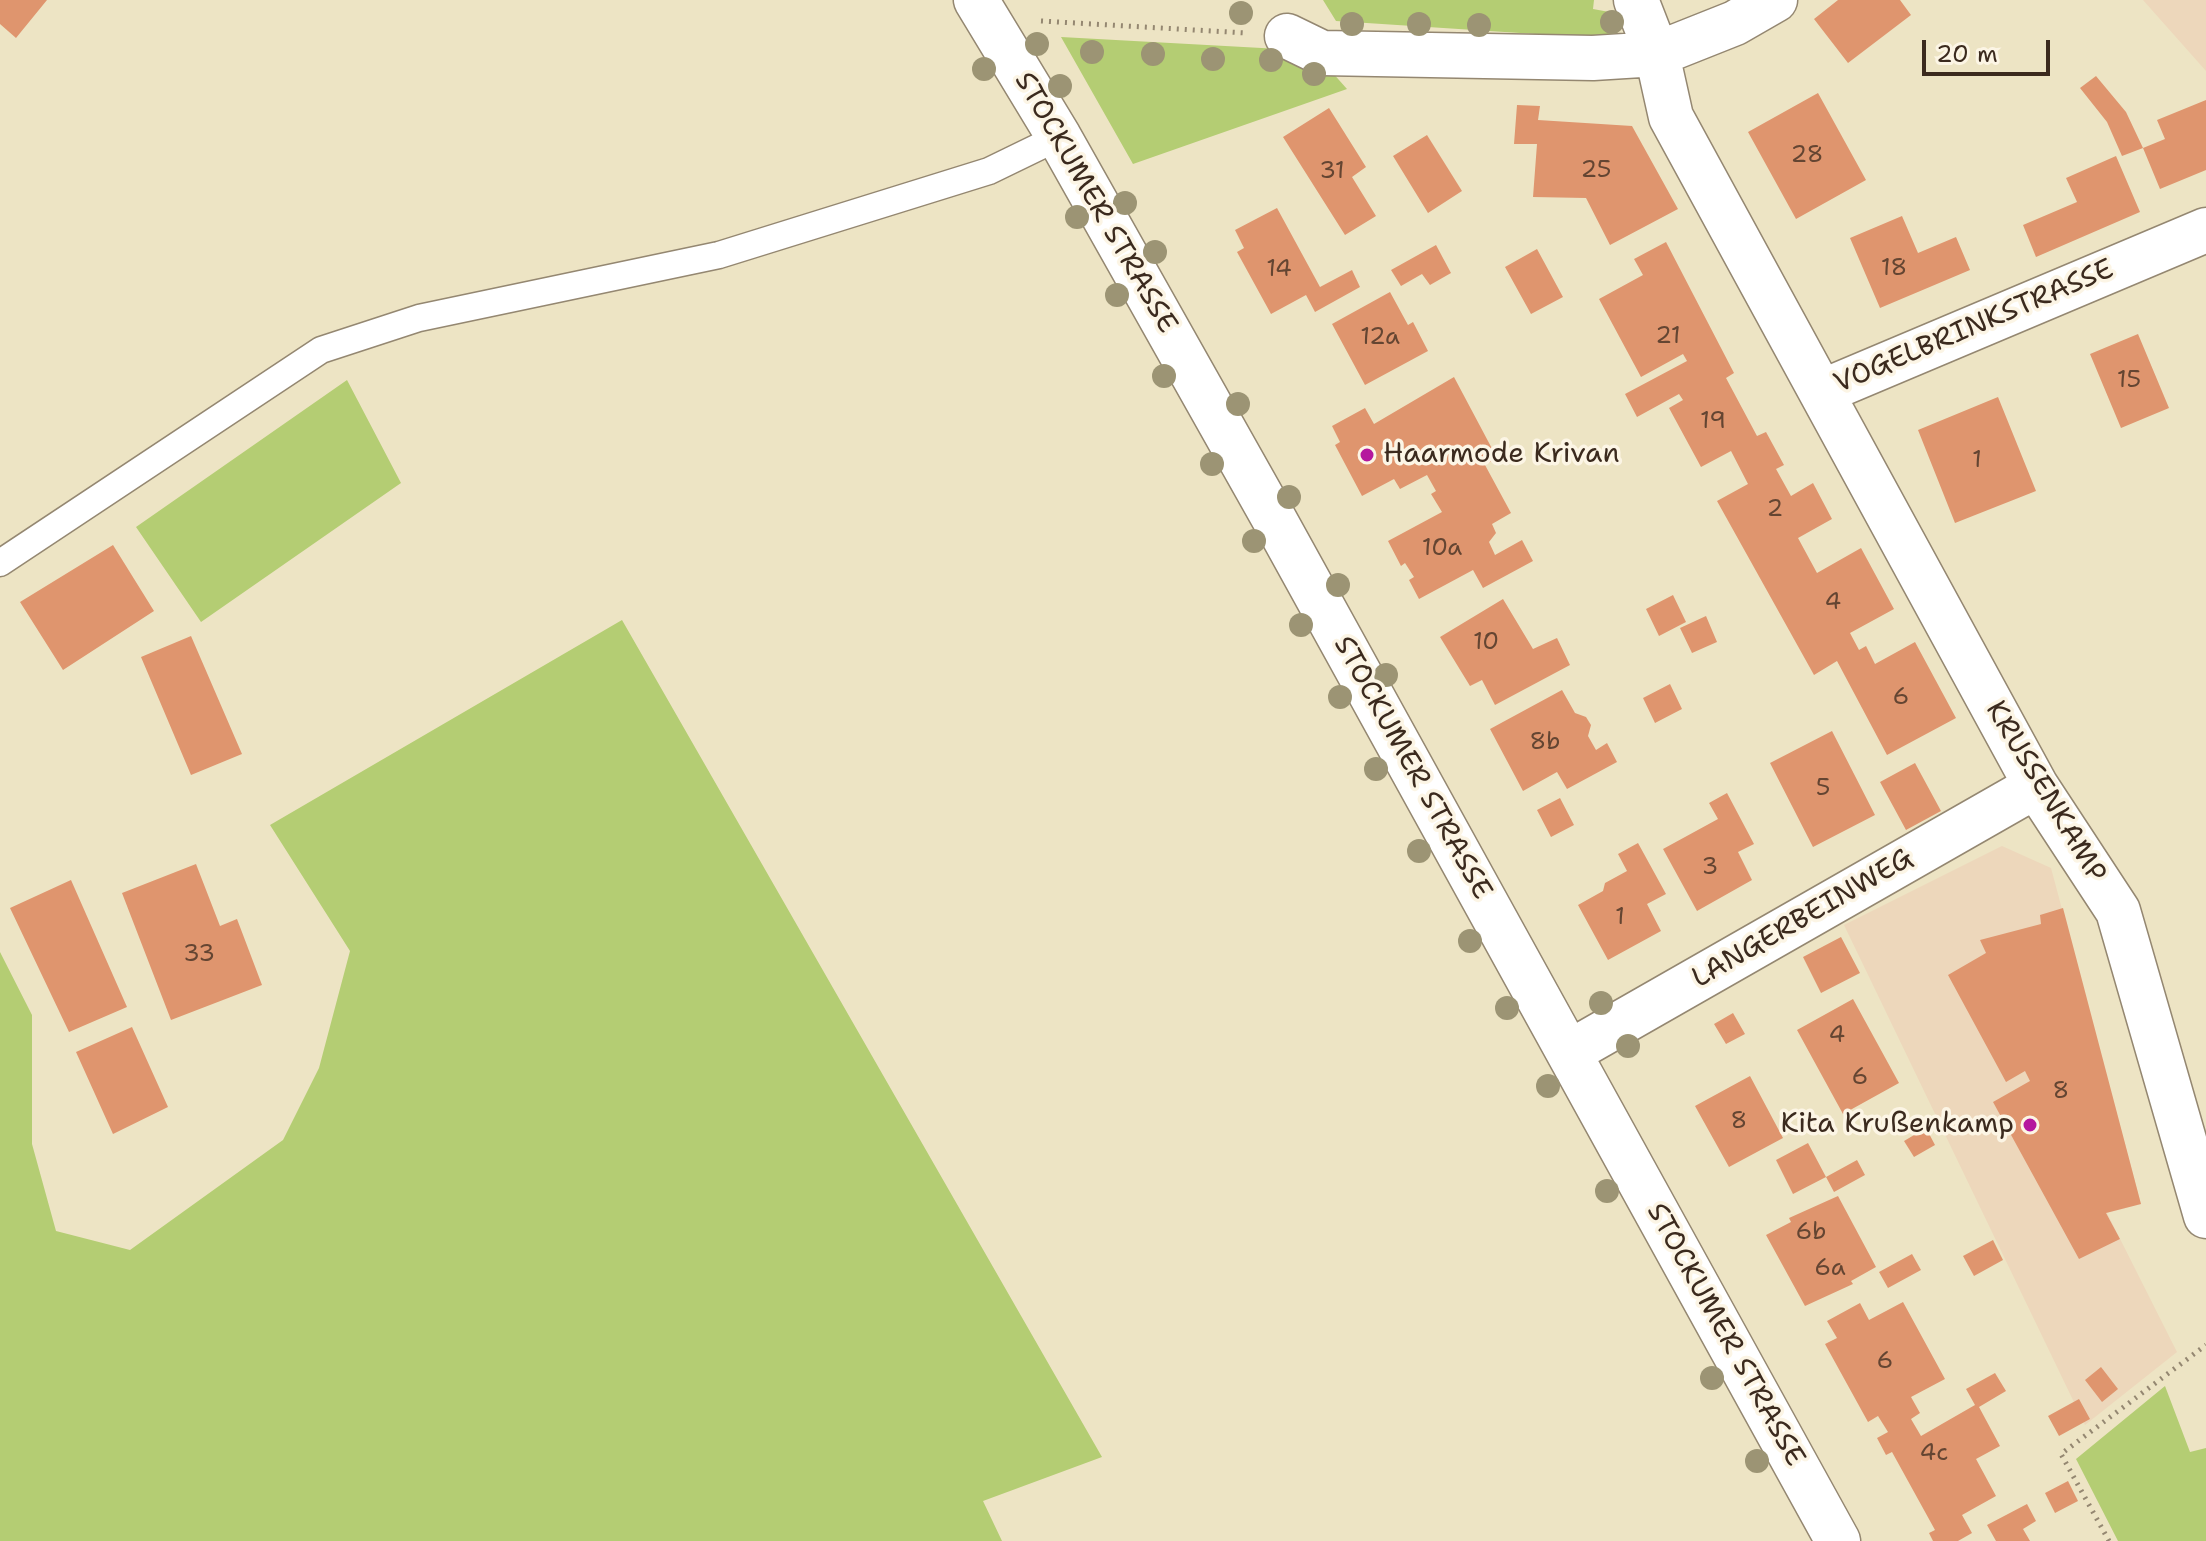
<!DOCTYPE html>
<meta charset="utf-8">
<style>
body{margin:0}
#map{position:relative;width:2206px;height:1541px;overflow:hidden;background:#ede4c4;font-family:"Shantell Sans",sans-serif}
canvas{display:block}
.scale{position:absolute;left:1922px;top:40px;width:128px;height:36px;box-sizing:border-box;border:4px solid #3b2a1e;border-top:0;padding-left:10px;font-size:24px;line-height:28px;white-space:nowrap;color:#3b2a1e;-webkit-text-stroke:6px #fcf5e5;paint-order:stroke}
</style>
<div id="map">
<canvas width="2206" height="1541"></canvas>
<div class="scale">20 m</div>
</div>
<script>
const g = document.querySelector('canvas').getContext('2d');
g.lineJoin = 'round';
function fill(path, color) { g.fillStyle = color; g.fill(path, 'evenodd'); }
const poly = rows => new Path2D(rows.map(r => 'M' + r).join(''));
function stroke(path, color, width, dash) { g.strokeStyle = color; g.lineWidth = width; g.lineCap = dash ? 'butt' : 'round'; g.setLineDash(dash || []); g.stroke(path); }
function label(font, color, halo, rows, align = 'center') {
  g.font = font + ' "Shantell Sans",sans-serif'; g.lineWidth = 7; g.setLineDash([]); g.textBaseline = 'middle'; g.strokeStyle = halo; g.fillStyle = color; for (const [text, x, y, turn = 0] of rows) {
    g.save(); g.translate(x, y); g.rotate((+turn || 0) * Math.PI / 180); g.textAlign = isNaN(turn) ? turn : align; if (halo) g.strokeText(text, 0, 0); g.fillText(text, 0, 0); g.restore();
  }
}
fill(poly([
 [2143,0,2206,0,2206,71],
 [2002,846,2051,868,2141,1204,2107,1213,2177,1352,2085,1425,1844,925]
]), '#edd7bb');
fill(poly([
 [1323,0,1594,0,1593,9,1631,16,1612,39,1336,21],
 [1061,37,1280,49,1331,71,1347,89,1133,164],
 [347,380,401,483,201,622,136,527],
 [622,620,1102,1457,983,1501,1002,1541,0,1541,0,952,32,1015,32,1144,56,1231,130,1250,283,1140,319,1068,350,951,270,825],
 [2165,1386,2190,1452,2206,1448,2206,1541,2118,1541,2076,1459]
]), '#b4cd73');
fill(poly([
 [0,0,47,0,16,38,0,24],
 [1838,0,1900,0,1911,15,1848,63,1814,19],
 [2096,76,2126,112,2143,148,2122,156,2107,122,2080,88],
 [1818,93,1866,180,1796,219,1748,132],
 [2206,100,2206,170,2160,189,2143,148,2165,139,2157,120],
 [1517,105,1540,106,1538,120,1632,126,1678,209,1610,245,1586,198,1533,197,1537,144,1514,144],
 [1329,108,1366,167,1352,177,1376,216,1345,235,1283,137],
 [1427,135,1462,191,1428,213,1393,156],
 [2116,156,2140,212,2036,257,2023,225,2077,202,2066,178],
 [1277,208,1320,287,1352,270,1360,287,1315,312,1306,295,1271,314,1237,252,1244,248,1235,230],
 [1902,216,1918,253,1956,237,1970,270,1880,308,1850,238],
 [1666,242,1734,373,1726,378,1757,436,1766,432,1784,465,1776,469,1791,496,1813,483,1832,519,1798,538,1817,573,1861,548,1894,609,1850,633,1859,650,1866,646,1875,664,1915,642,1956,718,1887,755,1837,661,1814,675,1717,501,1748,484,1731,451,1701,467,1669,408,1683,400,1679,394,1637,417,1625,394,1687,361,1683,354,1641,377,1599,299,1643,275,1634,259],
 [1436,245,1451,273,1430,285,1422,274,1401,286,1391,270],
 [1537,249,1563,297,1531,314,1505,267],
 [1390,292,1408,325,1413,322,1428,351,1365,385,1332,324],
 [2138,334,2169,408,2121,428,2090,354],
 [1454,377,1497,458,1485,465,1511,513,1492,524,1496,533,1489,542,1495,555,1522,540,1533,561,1483,588,1473,570,1419,599,1409,580,1414,577,1405,563,1401,566,1388,541,1442,512,1431,494,1436,491,1427,475,1400,489,1394,479,1362,496,1335,445,1340,442,1332,426,1365,408,1374,424],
 [1998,397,2036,491,1955,523,1918,430],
 [113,545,154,611,63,670,20,602],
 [1673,595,1686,622,1659,636,1646,609],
 [1503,599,1533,649,1557,638,1570,665,1495,705,1482,680,1470,686,1440,637],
 [1706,616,1717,642,1692,653,1680,628],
 [191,636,242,754,191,775,141,657],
 [1670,684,1682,709,1655,723,1643,698],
 [1562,690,1575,713,1586,717,1591,725,1588,736,1596,750,1607,743,1617,762,1567,789,1557,772,1523,791,1490,729],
 [1832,731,1875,815,1813,847,1770,763],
 [1915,763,1941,811,1906,830,1880,782],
 [1727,793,1754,844,1738,852,1752,880,1697,911,1663,849,1718,819,1709,803],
 [1560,798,1574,825,1551,837,1537,810],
 [1638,843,1666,894,1647,904,1661,931,1608,960,1578,905,1603,891,1605,883,1627,871,1618,854],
 [196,864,220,926,237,919,262,985,171,1020,122,893],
 [71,880,127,1007,69,1032,10,908],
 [2063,908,2141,1204,2106,1213,2120,1239,2079,1259,1993,1102,2030,1081,2025,1071,2006,1082,1948,975,1986,953,1980,940,2041,924,2040,915],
 [1841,937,1860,973,1821,993,1803,957],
 [1853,999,1899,1083,1843,1114,1797,1030],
 [1733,1013,1745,1034,1726,1044,1714,1024],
 [132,1027,168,1107,113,1134,76,1052],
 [1750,1076,1783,1138,1729,1167,1695,1106],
 [1926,1128,1935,1145,1914,1157,1904,1141],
 [1808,1143,1826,1177,1793,1194,1776,1160],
 [1857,1160,1865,1175,1834,1192,1826,1177],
 [1838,1196,1876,1267,1851,1281,1853,1284,1805,1306,1766,1235,1791,1222,1789,1218],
 [1993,1240,2003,1260,1974,1276,1963,1256],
 [1912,1254,1921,1270,1888,1288,1879,1272],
 [1903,1302,1945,1379,1911,1397,1920,1413,1911,1419,1921,1436,1975,1405,1966,1389,1995,1373,2006,1391,1979,1407,2000,1446,1976,1459,1996,1496,1962,1515,1972,1533,1958,1541,1933,1541,1929,1533,1935,1530,1892,1452,1886,1455,1877,1438,1888,1432,1878,1416,1868,1422,1825,1344,1837,1338,1827,1321,1860,1303,1869,1320],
 [2101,1367,2118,1389,2102,1402,2085,1380],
 [2079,1399,2090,1419,2059,1436,2048,1416],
 [2068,1481,2078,1501,2055,1513,2045,1493],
 [2027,1504,2036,1521,2023,1529,2030,1541,1996,1541,1987,1525]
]), '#df956e');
const service = poly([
 [0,563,321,350,419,318,719,255,989,171,1059,137]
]);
const minor = poly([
 [976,0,1059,137,1273,517,1838,1541],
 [1636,0,1657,54,1671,117,2036,786,2118,911,2206,1216],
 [1287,36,1322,53,1593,58,1657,54,1735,23,1775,0],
 [1824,391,2206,230],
 [1570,1052,2036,786]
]);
stroke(service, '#948771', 29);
stroke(minor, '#948771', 47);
stroke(poly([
 [1041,21,1246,33],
 [2109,1541,2061,1454,2206,1345]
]), '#948771', 5, [2, 6]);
stroke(service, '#fff', 26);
stroke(minor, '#fff', 44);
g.fillStyle = '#9c9474';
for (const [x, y] of [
 [1241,13],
 [1612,22],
 [1352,24],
 [1419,24],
 [1479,25],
 [1037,44],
 [1092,52],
 [1153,54],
 [1213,59],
 [1271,60],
 [984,69],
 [1314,74],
 [1060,86],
 [1125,203],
 [1077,217],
 [1155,252],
 [1117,295],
 [1164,376],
 [1238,404],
 [1212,464],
 [1289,497],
 [1254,541],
 [1338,585],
 [1301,625],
 [1386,675],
 [1340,697],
 [1376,769],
 [1419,851],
 [1470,941],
 [1601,1003],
 [1507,1008],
 [1628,1046],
 [1548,1086],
 [1607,1191],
 [1712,1378],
 [1757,1461]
]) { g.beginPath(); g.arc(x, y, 12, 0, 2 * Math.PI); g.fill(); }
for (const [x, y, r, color] of [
 [1367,455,8,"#b5179e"],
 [2030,1125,8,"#b5179e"]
]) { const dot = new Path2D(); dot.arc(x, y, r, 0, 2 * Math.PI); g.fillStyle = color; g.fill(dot); stroke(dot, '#fcf5e5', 3); }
label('24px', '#644532', null, [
 ["28",1807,156],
 ["25",1596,171],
 ["31",1332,172],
 ["18",1894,269],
 ["14",1279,270],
 ["21",1668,337],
 ["12a",1380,338],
 ["15",2129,381],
 ["19",1713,422],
 ["1",1977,461],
 ["2",1775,510],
 ["10a",1442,549],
 ["4",1833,603],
 ["10",1486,643],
 ["6",1901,698],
 ["8b",1545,743],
 ["5",1823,789],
 ["3",1710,868],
 ["1",1620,918],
 ["33",199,955],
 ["4",1837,1036],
 ["6",1860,1078],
 ["8",2061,1092],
 ["8",1739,1122],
 ["6b",1811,1233],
 ["6a",1830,1269],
 ["6",1885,1362],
 ["4c",1934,1454]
]);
label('28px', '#3b2a1e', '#fcf5e5', [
 ["STOCKUMER STRASSE",1095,203,60],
 ["VOGELBRINKSTRASSE",1974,327,-23],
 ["STOCKUMER STRASSE",1412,768,61],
 ["KRUSSENKAMP",2045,792,59],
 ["LANGERBEINWEG",1803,919,-30],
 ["STOCKUMER STRASSE",1725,1335,61]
]);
label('28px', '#3b2a1e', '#fcf5e5', [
 ["Haarmode Krivan",1383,455],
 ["Kita Krußenkamp",2014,1125,"right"]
], 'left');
</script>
